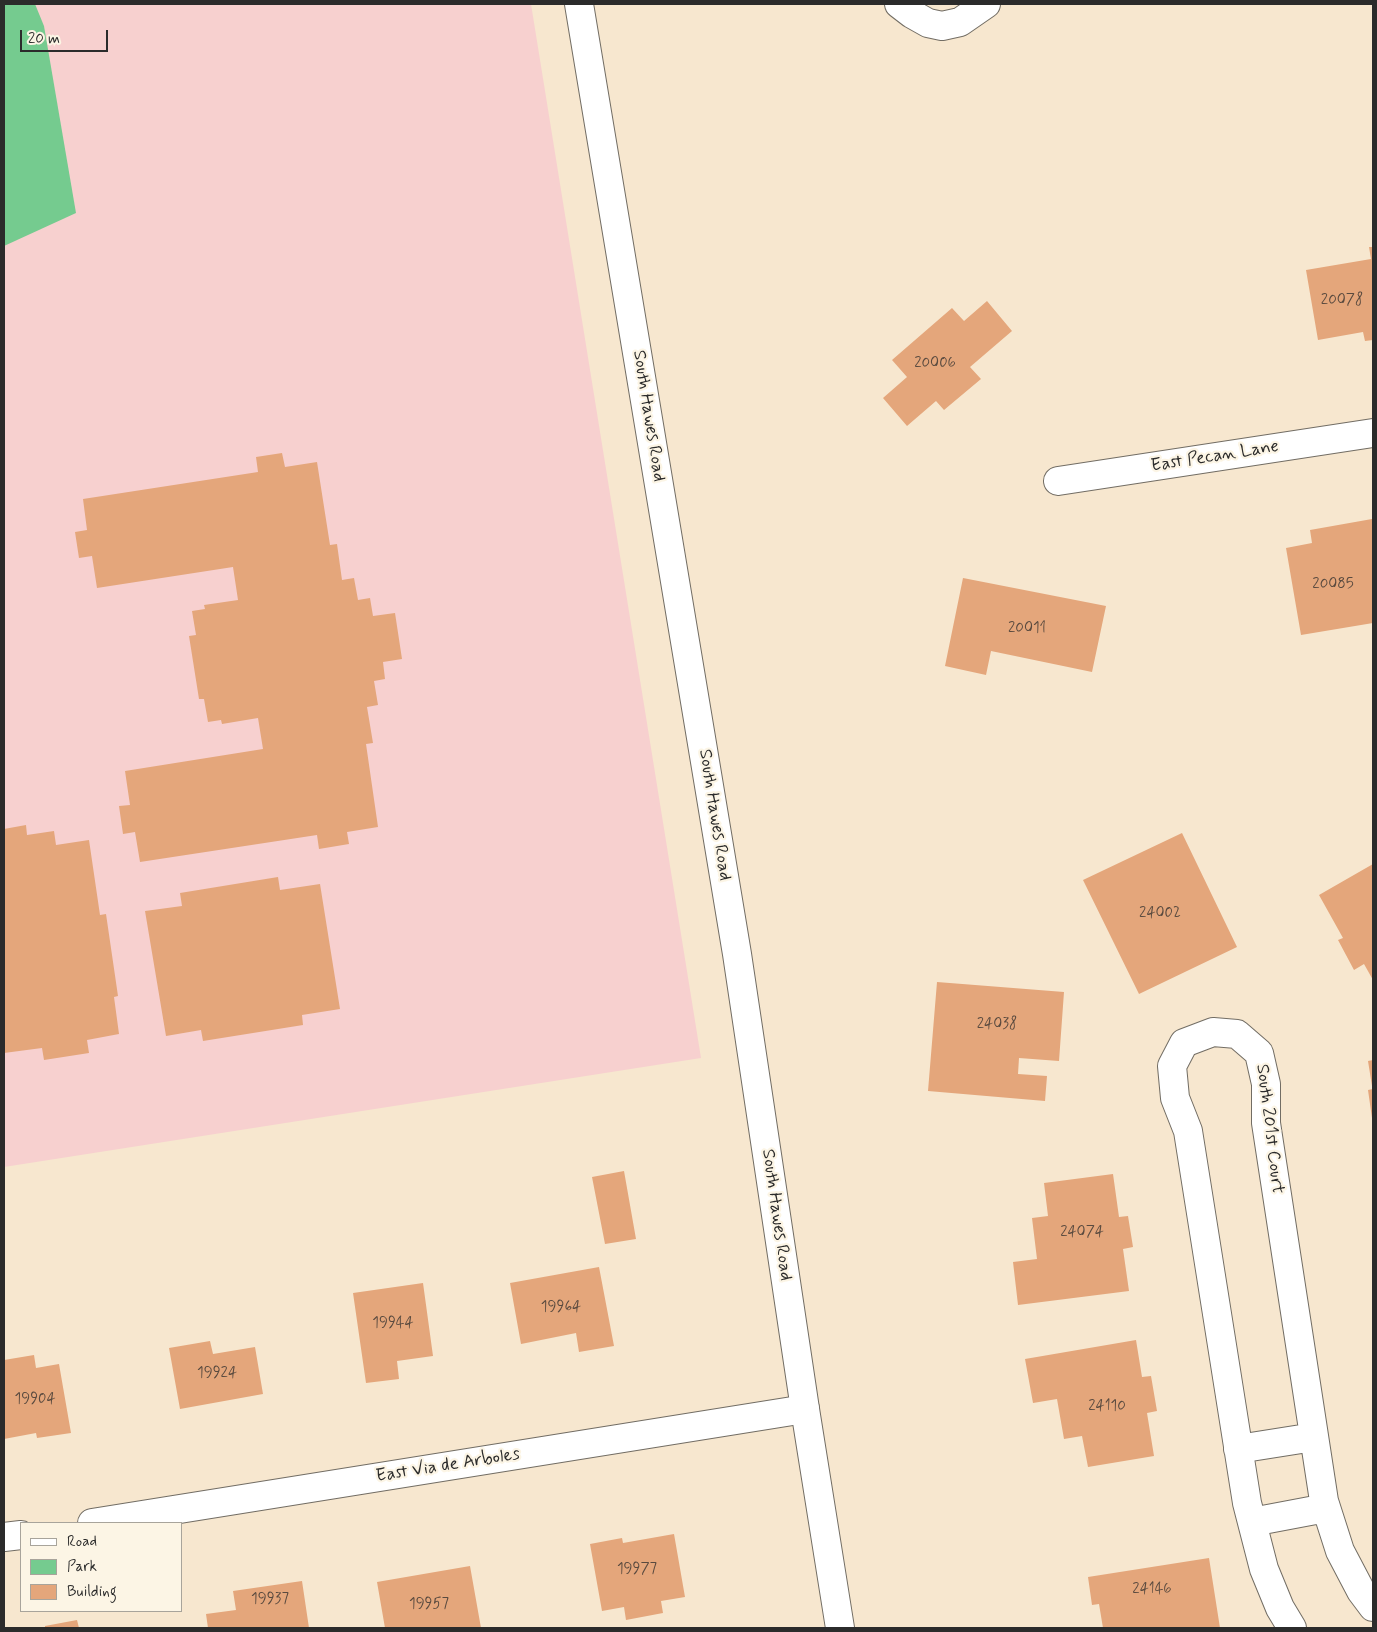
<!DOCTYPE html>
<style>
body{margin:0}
#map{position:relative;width:1377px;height:1632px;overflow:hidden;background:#f7e7cf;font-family:Mynerve,sans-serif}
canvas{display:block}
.frame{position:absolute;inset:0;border:5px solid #2b2b2b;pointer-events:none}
.legend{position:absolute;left:20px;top:1522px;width:162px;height:90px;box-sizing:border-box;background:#fcf5e5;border:1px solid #a8a49b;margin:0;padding:6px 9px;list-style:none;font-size:15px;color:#2b2b2b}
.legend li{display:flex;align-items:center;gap:10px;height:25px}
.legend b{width:25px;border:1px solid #a8a49b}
.scale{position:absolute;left:20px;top:30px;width:88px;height:22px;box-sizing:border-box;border:2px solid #2b2b2b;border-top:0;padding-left:6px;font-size:15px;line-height:18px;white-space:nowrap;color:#2b2b2b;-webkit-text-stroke:4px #fcf5e5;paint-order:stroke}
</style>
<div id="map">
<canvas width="1377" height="1632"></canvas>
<div class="frame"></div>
<ul class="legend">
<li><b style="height:6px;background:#fff"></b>Road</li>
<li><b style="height:14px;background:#75cb8f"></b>Park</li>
<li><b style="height:14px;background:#e4a67b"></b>Building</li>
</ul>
<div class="scale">20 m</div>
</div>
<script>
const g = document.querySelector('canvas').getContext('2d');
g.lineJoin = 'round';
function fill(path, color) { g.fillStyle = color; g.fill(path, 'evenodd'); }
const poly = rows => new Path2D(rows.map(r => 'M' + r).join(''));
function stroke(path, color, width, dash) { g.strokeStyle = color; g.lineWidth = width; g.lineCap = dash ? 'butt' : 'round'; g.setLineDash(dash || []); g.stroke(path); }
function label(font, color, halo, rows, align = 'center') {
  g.font = font + ' Mynerve,sans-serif'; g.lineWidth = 4.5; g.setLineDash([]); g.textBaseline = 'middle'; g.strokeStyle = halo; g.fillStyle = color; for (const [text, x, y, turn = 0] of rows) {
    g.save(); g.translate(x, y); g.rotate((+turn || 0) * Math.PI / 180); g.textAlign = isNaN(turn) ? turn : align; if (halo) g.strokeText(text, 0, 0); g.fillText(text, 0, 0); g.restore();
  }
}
fill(poly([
 [4,4,531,4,701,1058,4,1167]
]), '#f7d0cf');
fill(poly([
 [4,4,35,4,44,26,76,213,4,246]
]), '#75cb8f');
fill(poly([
 [1369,247,1373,247,1373,340,1365,341,1363,332,1318,340,1306,270,1371,259],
 [987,301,1012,331,970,367,981,379,944,410,936,401,907,426,883,398,907,377,892,360,952,308,964,321],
 [282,453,285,467,317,462,330,545,337,544,342,580,354,578,358,600,370,598,373,616,395,613,402,659,383,662,385,679,374,681,378,705,367,707,373,743,366,744,378,827,347,832,349,844,319,849,317,835,140,862,135,832,123,834,119,806,130,805,125,771,263,749,258,718,222,724,221,720,208,722,204,699,199,699,189,636,196,635,192,611,205,609,204,605,238,600,233,567,97,588,92,556,79,558,75,532,87,530,83,499,258,472,256,457],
 [1372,519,1373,623,1301,635,1286,548,1312,543,1310,530],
 [963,578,1106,606,1092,672,991,651,986,675,945,666],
 [26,825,27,835,54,831,56,845,89,840,100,915,106,914,118,996,114,997,119,1034,87,1040,89,1053,44,1060,42,1048,4,1053,4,829],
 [1182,833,1237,947,1139,994,1083,880],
 [1373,864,1373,980,1364,964,1354,970,1338,940,1343,938,1319,895],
 [278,877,280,890,320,884,340,1009,302,1015,303,1025,203,1041,201,1030,166,1036,145,911,182,906,180,893],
 [937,982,1064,992,1059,1061,1019,1058,1018,1074,1047,1076,1045,1101,928,1091],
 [1373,1060,1373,1086,1372,1086,1368,1061],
 [1373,1089,1373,1118,1372,1118,1368,1090],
 [624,1171,636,1239,605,1244,592,1177],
 [1113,1174,1119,1217,1128,1216,1133,1247,1123,1249,1129,1291,1018,1305,1013,1262,1037,1259,1032,1218,1048,1216,1044,1183],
 [599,1267,614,1346,579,1352,576,1333,521,1344,510,1283],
 [423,1283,433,1356,397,1361,399,1379,366,1383,353,1293],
 [1136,1340,1142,1377,1151,1376,1157,1411,1147,1413,1154,1456,1088,1467,1082,1436,1064,1439,1057,1399,1033,1403,1025,1359],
 [210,1341,213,1354,255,1347,263,1394,180,1409,169,1348],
 [34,1355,36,1368,59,1364,71,1433,37,1438,36,1433,4,1439,4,1360],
 [674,1534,685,1597,661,1601,663,1613,626,1620,624,1607,602,1611,590,1544,622,1538,623,1543],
 [1209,1558,1220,1628,1103,1628,1099,1604,1092,1605,1088,1577],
 [470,1566,481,1628,385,1628,377,1582],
 [302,1581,309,1628,208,1628,206,1614,236,1610,233,1591],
 [77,1620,79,1628,45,1628,45,1626]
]), '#e4a67b');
const minor = poly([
 [899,4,912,14,928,23,942,26,960,22,986,4],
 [1058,481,1373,433],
 [1238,1449,1314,1437],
 [1252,1522,1326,1508],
 [92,1523,805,1409],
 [4,1537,21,1535],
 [1292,1628,1280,1608,1264,1569,1247,1503,1188,1131,1175,1098,1172,1066,1184,1043,1213,1032,1237,1034,1259,1053,1266,1084,1266,1123,1324,1501,1340,1551,1361,1591,1373,1607]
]);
const major = poly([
 [579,4,737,954,805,1409,840,1628]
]);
stroke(minor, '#726d64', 30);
stroke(major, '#726d64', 30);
stroke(minor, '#fff', 28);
stroke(major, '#fff', 28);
label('15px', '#594a3f', null, [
 ["20078",1342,301],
 ["20006",935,364],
 ["20085",1333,585],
 ["20011",1027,629],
 ["24002",1160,914],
 ["24038",997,1025],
 ["24074",1082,1233],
 ["19964",561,1308],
 ["19944",393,1324],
 ["19924",217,1374],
 ["19904",35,1400],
 ["24110",1107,1407],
 ["19977",637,1570],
 ["24146",1152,1590],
 ["19937",270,1600],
 ["19957",429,1605]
]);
label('18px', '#2b2b2b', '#fcf5e5', [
 ["South Hawes Road",648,416,81],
 ["East Pecan Lane",1215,457,-9],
 ["South Hawes Road",714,815,81],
 ["South 201st Court",1269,1129,83],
 ["South Hawes Road",776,1215,82],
 ["East Via de Arboles",448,1466,-9]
]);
</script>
